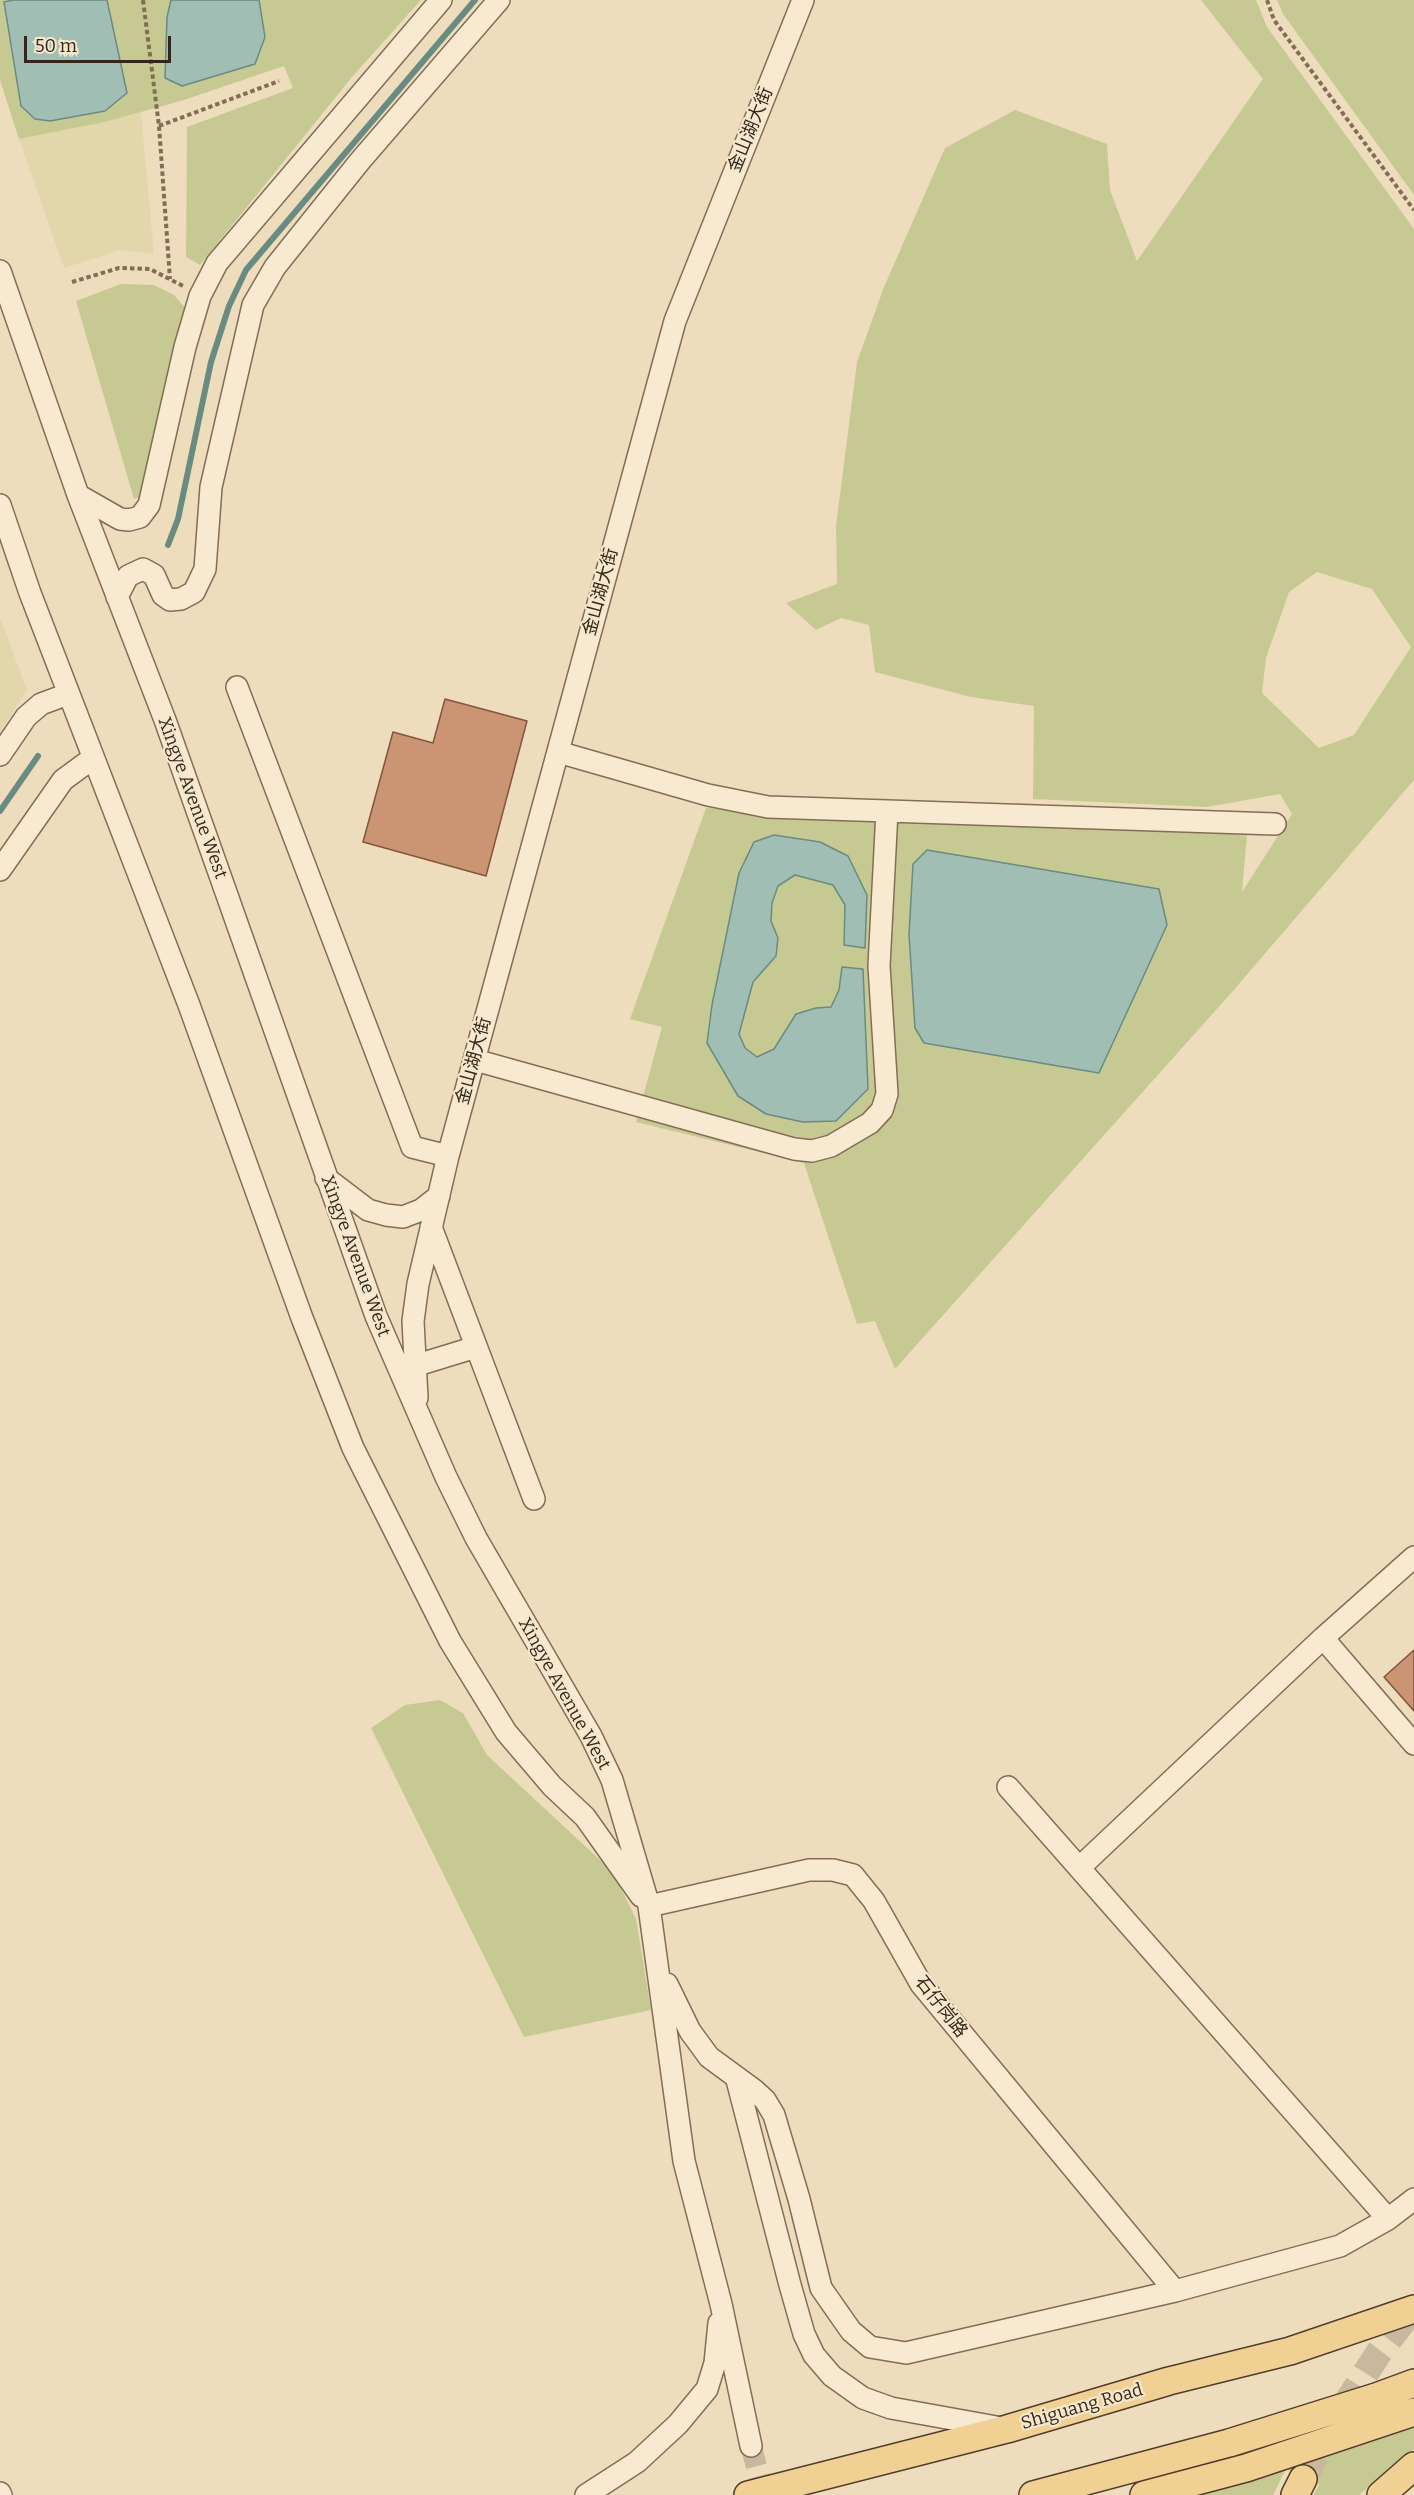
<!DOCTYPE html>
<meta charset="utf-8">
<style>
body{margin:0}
#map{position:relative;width:1414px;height:2495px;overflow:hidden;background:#edddbd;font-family:Bitter,serif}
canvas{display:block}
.scale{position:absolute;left:24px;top:36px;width:147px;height:27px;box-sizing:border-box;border:3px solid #34261b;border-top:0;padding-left:8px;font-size:18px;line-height:21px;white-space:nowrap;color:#34261b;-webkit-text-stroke:4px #f4e7cc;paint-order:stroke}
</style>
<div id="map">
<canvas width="1414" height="2495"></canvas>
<div class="scale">50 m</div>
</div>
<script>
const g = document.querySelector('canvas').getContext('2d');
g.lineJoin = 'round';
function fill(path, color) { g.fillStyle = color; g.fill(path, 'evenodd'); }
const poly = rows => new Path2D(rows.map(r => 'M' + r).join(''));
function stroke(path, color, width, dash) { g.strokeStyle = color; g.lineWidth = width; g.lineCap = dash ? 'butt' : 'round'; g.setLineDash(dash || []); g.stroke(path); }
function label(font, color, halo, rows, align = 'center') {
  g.font = font + ' Bitter,"Noto Sans SC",serif'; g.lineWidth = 4.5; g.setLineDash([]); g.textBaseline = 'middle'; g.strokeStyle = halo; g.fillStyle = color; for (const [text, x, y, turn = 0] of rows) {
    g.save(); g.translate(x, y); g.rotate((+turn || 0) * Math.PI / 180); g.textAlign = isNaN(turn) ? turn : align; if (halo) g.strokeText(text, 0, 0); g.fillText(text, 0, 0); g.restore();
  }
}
fill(poly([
 [141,112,154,254,120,250,64,268,19,139,105,122],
 [0,617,27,690,0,732]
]), '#e2d7ab');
fill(poly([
 [0,0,421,0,352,77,200,265,186,257,187,127,293,88,284,66,184,100,105,122,19,139,0,80],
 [1201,0,1256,0,1267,27,1414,229,1414,780,1232,992,895,1369,875,1321,857,1324,804,1163,636,1122,662,1027,630,1019,706,808,1247,835,1242,892,1292,814,1280,794,1207,807,1033,799,1034,706,971,697,875,672,869,625,841,618,816,630,786,603,837,584,836,526,857,362,884,287,945,148,1015,110,1107,144,1110,190,1137,261,1263,79],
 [1317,572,1372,589,1411,647,1354,735,1319,748,1262,693,1266,658,1289,592],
 [1277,0,1414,0,1414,195,1283,14],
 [121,284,154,285,174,295,186,309,144,496,134,499,76,301],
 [440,1700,463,1713,487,1755,613,1872,636,1919,651,2010,524,2037,371,1728,405,1705],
 [1414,2420,1414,2449,1359,2495,1313,2495,1319,2485,1286,2469,1273,2495,1194,2495]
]), '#c6ca92');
const water = poly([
 [13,0,107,0,127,93,105,111,50,121,35,119,21,106,4,2,13,0],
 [171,0,259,0,265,37,255,64,182,86,165,78,167,17,171,0],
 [774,835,820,842,848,856,867,895,865,948,844,945,845,905,833,885,795,875,778,886,772,903,771,921,778,938,776,956,753,982,739,1034,745,1048,757,1057,774,1049,796,1014,816,1008,831,1007,839,990,842,967,863,969,868,1089,836,1121,803,1122,766,1114,738,1096,707,1043,712,1005,739,873,754,842,774,835],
 [927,850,1159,889,1167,925,1099,1073,924,1043,915,1028,909,934,913,864,927,850]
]);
fill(water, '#a1beb4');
stroke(water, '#698b81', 1.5);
stroke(poly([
 [168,545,178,519,211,362,229,306,246,270,475,0],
 [0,811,38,756]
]), '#698b81', 6);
const building = poly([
 [445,699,527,721,486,876,363,842,393,732,433,743,445,699],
 [1414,1650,1414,1711,1384,1677,1414,1650]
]);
fill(building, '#cb9473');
stroke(building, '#83563d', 1.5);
stroke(poly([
 [751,2446,764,2495]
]), '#c8b89d', 21, [21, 10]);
stroke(poly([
 [1303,2479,1333,2424,1378,2354,1414,2307]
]), '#c8b89d', 27, [27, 14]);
const minor = poly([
 [0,271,78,495,165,720,376,1316,446,1477,476,1538,591,1736,612,1780,649,1906,684,2161,721,2304,751,2446],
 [78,495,120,519,129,520,140,517,149,505,185,347,200,296,217,263,441,0],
 [0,505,30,593,189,1005,302,1318,353,1448,450,1641,506,1732,552,1786,585,1817,641,1896],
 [117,597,128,576,143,569,154,575,163,595,170,600,181,599,194,592,205,569,211,487,253,305,275,267,360,161,499,0],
 [237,687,412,1147,448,1156],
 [558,752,708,795,768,807,1275,824],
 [0,755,26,717,41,704,68,694],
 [0,870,63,780,93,758],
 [475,1060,794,1149,812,1151,831,1146,870,1123,882,1110,887,1094,879,966,887,811],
 [326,1178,368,1210,386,1215,403,1217,421,1210,439,1196],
 [431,1227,534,1499],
 [414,1366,476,1347],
 [417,1398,413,1321,418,1284,448,1156,675,321,803,0],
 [1323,1638,1414,1744],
 [1008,1787,1388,2219],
 [1079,1868,1323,1638,1414,1557],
 [649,1906,809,1870,833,1870,853,1875,874,1901,921,1984,1175,2291],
 [667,1984,690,2031,709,2057,754,2090,765,2100,774,2115,799,2199,821,2288,851,2331,870,2347,906,2353,1175,2291,1340,2246,1388,2219,1414,2199],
 [737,2080,790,2285,804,2334,814,2355,832,2376,863,2398,891,2408,1002,2428],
 [0,2493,1,2495],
 [586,2495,637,2462,678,2424,707,2389,715,2363,719,2323]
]);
const major = poly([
 [748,2495,1007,2429,1169,2381,1290,2351,1414,2309],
 [1033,2495,1229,2443,1376,2397,1414,2383],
 [1144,2495,1246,2468,1414,2412],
 [1295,2495,1303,2479],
 [1381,2495,1414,2466]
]);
stroke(minor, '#846d57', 24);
stroke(major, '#523c2b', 30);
stroke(poly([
 [143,0,159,126,170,279],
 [1267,0,1274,20,1414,210],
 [159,126,279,81],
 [72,282,119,268,150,269,185,287]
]), '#846d57', 4, [4.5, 3]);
stroke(minor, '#f8ead0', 21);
stroke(major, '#f1d094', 27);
label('18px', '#34261b', '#f4e7cc', [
 ["金山湖大街",751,130,-68],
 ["金山湖大街",601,592,-75],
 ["Xingye Avenue West",192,798,70],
 ["金山湖大街",474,1061,-75],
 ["Xingye Avenue West",355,1256,70],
 ["Xingye Avenue West",564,1694,61],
 ["石仔岗路",941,2007,52],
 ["Shiguang Road",1082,2407,-16]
]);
</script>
